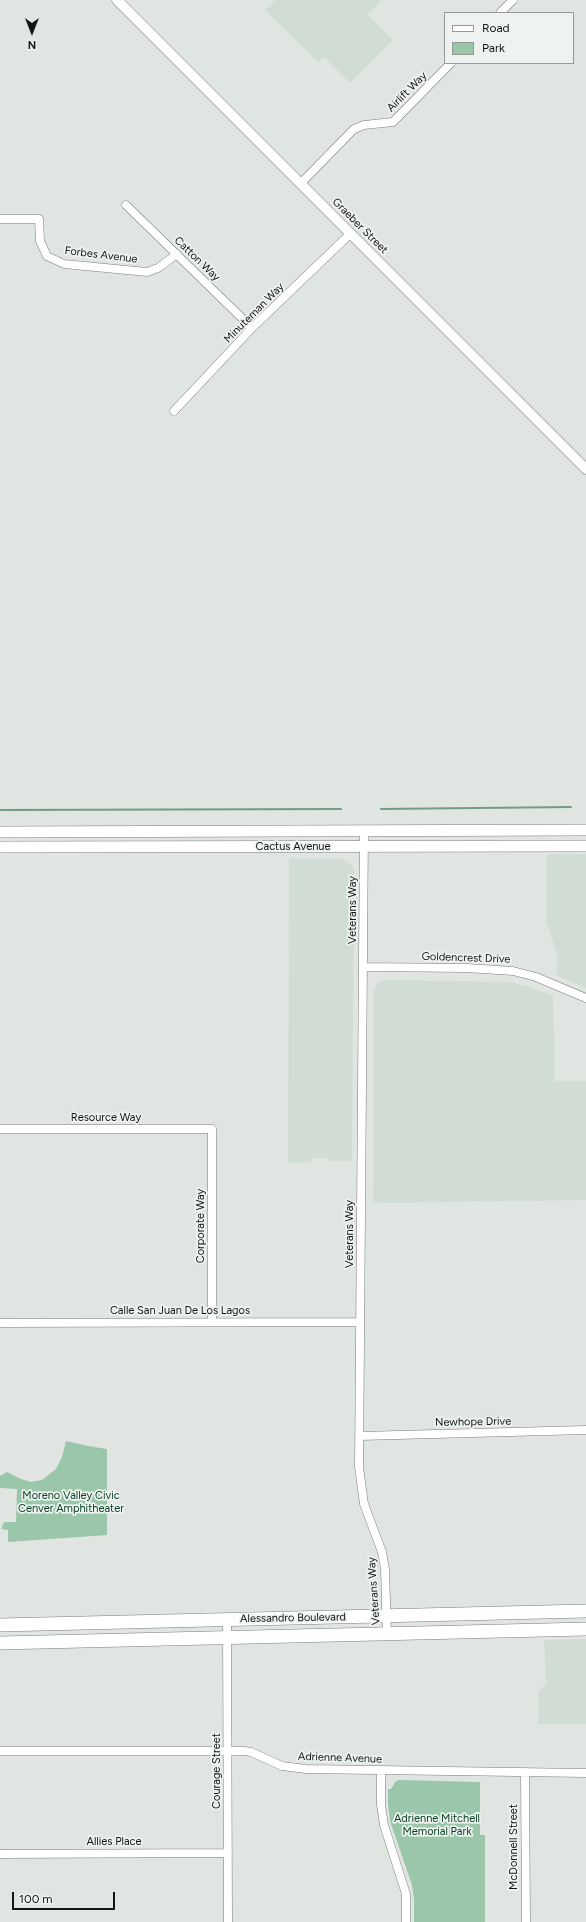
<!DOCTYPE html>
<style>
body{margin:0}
#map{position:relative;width:586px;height:1922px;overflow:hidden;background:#e1e5e2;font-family:Figtree,sans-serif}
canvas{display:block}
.legend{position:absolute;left:444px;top:12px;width:130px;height:52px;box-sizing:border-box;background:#eef3ef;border:1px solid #969a97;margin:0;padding:5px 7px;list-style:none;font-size:12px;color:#121413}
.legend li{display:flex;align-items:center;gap:8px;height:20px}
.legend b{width:20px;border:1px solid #969a97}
.north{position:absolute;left:12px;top:12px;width:40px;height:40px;-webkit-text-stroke:3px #eef3ef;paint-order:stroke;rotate:180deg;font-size:11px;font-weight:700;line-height:16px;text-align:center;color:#121413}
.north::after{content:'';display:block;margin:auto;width:14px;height:18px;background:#121413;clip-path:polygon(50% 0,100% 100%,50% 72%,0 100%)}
.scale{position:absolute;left:12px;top:1892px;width:103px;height:18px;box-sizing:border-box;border:2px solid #121413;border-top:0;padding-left:5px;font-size:12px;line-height:14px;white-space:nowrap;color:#121413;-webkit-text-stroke:3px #eef3ef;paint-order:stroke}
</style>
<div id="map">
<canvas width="586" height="1922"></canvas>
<ul class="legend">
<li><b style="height:5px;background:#fff"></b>Road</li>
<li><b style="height:11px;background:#9ac6aa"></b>Park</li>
</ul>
<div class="north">N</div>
<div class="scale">100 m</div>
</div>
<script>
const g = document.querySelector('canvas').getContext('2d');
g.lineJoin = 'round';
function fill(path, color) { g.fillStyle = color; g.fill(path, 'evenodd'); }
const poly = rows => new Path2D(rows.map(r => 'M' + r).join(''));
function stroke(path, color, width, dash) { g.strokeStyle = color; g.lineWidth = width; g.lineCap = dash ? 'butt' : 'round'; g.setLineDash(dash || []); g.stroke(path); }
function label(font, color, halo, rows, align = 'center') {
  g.font = font + ' Figtree,sans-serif'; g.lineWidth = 3.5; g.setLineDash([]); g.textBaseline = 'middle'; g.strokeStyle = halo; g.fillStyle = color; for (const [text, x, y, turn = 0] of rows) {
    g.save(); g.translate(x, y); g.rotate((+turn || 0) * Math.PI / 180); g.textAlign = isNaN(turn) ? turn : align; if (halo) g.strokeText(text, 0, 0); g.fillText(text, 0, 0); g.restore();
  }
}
fill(poly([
 [275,0,381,0,368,15,393,40,350,83,324,57,318,62,265,10],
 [553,854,586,854,586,988,558,976,556,969,558,960,557,955,546,919,546,858,548,855],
 [289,859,343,859,354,867,352,1161,330,1161,329,1158,312,1158,312,1162,288,1163],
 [385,980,509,982,527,986,553,996,555,1081,586,1081,586,1200,373,1203,374,989,378,983],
 [586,1639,586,1724,538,1724,538,1693,546,1684,544,1640]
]), '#d0dcd4');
fill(poly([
 [66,1441,88,1446,107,1449,107,1535,8,1542,8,1530,1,1529,4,1522,16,1522,17,1489,0,1488,0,1476,7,1472,21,1479,31,1482,42,1480,56,1469,62,1457],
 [399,1780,480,1782,480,1835,485,1835,485,1922,414,1922,414,1900,412,1885,390,1821,388,1803,388,1789,391,1789,395,1782]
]), '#9ac6aa');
stroke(poly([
 [381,809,571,807],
 [0,810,341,809]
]), '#719d82', 2);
const minor = poly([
 [500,13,513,0],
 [301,183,354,129,364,125,393,122,451,63],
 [126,205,252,328],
 [0,219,39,219,40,241,47,256,64,264,147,272,158,268,177,254],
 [174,411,252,328,351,233],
 [364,831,359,1467,364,1504,382,1552,385,1569,387,1634],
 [363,967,467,968,513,971,536,977,586,998],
 [0,1129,212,1129,212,1322],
 [0,1323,360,1322],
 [360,1436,586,1430],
 [227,1620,228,1922],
 [0,1751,244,1751,251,1752,282,1766,306,1769,586,1773],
 [381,1771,381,1805,384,1825,406,1894,406,1922],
 [525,1772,526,1922],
 [0,1854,228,1853]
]);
const tertiary = poly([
 [117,0,586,469]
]);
const secondary = poly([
 [0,832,586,830],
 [0,847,586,846]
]);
const primary = poly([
 [0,1625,586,1611],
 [0,1643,586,1629]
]);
stroke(minor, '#797d7b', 9);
stroke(tertiary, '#797d7b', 11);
stroke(secondary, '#797d7b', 12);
stroke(primary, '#797d7b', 14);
stroke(minor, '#fff', 8);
stroke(tertiary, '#fff', 10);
stroke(secondary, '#fff', 11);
stroke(primary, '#fff', 13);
label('11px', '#121413', '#eef3ef', [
 ["Airlift Way",407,92,-45],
 ["Graeber Street",360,226,45],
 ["Forbes Avenue",101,255,7],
 ["Catton Way",197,259,44],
 ["Minuteman Way",254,313,-45],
 ["Cactus Avenue",293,847],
 ["Veterans Way",353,910,-90],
 ["Goldencrest Drive",466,958,2],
 ["Resource Way",106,1118],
 ["Corporate Way",201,1226,-90],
 ["Veterans Way",350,1234,-90],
 ["Calle San Juan De Los Lagos",180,1311],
 ["Newhope Drive",473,1422,-1],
 ["Veterans Way",374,1591,-94],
 ["Alessandro Boulevard",293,1618,-1],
 ["Adrienne Avenue",340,1758,2],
 ["Courage Street",217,1771,-90],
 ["Allies Place",114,1842],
 ["McDonnell Street",514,1847,-90]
]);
label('11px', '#074126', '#eef3ef', [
 ["Moreno Valley Civic",71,1496],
 ["Cenver Amphitheater",71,1509],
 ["Adrienne Mitchell",437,1819],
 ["Memorial Park",437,1832]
]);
</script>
